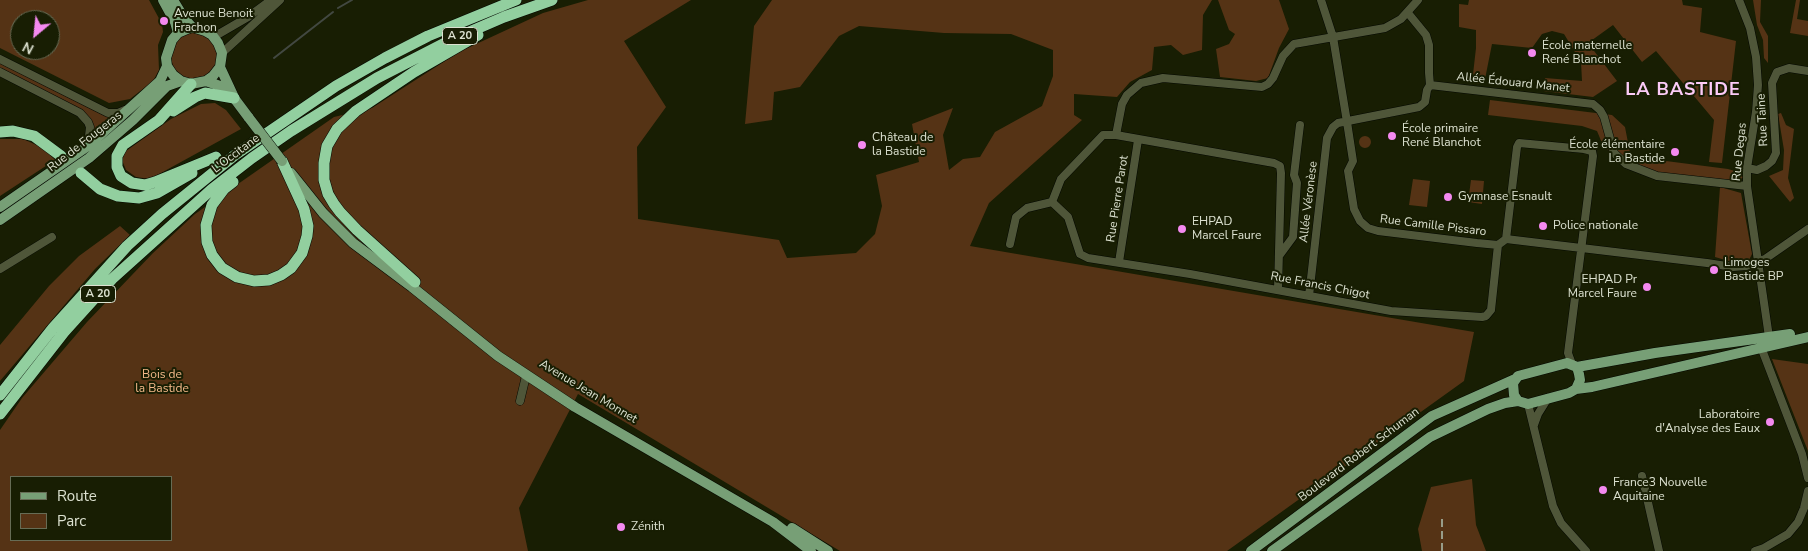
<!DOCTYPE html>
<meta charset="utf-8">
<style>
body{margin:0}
#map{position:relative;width:1808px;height:551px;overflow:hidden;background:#181e03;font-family:"Nunito Sans",sans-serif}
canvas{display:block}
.legend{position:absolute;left:10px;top:476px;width:162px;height:65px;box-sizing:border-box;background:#181e03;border:1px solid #666c55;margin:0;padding:6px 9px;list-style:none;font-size:15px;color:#dce1d0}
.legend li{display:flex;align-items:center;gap:10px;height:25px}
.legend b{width:25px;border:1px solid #666c55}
.north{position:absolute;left:10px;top:10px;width:50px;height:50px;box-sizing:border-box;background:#181e03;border:1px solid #666c55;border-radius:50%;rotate:208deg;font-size:14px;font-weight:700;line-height:20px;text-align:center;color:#dce1d0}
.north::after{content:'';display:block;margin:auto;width:18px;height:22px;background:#f489f0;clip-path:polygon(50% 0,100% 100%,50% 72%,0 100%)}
</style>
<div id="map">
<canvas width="1808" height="551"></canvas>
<ul class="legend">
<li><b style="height:6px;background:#779f76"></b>Route</li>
<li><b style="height:14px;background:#553315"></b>Parc</li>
</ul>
<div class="north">N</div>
</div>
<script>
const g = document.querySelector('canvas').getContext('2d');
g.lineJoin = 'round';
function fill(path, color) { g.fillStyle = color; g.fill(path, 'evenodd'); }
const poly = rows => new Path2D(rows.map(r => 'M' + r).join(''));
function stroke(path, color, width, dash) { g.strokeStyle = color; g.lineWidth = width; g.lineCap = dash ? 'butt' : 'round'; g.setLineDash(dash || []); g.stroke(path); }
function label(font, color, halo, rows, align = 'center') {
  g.font = font + ' "Nunito Sans",sans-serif'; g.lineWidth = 4; g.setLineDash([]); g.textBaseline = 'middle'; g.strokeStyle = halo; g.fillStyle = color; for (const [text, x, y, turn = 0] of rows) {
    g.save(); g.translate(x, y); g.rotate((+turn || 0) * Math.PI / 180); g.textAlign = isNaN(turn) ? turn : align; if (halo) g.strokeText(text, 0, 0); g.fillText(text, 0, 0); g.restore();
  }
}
fill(poly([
 [0,0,149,0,162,24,163,32,158,45,159,70,153,81,130,99,109,103,0,48],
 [20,20,50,20,50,50,20,50],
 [588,0,691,0,624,41,666,107,637,147,638,219,779,240,787,258,856,253,875,234,882,206,876,175,919,162,912,124,953,108,943,135,949,170,963,159,980,157,995,132,1042,106,1053,76,1053,50,1011,34,944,33,859,26,839,36,800,87,774,92,772,120,745,124,754,26,772,0,1212,0,1203,15,1202,50,1183,55,1171,45,1154,47,1152,70,1130,82,1117,97,1074,94,1074,115,1082,120,989,203,970,246,1474,332,1464,381,1227,551,840,551,578,394,519,508,528,551,0,551,0,430,22,398,87,322,153,253,195,214,334,117,372,108,459,52,543,13],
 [11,477,171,477,171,540,11,540],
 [1218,0,1279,0,1289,29,1279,48,1268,78,1256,81,1220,77,1216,49,1229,44,1235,34,1229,30],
 [1469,0,1682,0,1683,5,1702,8,1700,32,1736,41,1722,163,1709,162,1714,120,1656,51,1642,62,1613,25,1588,43,1617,81,1593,97,1543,91,1545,78,1582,81,1581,62,1564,34,1552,31,1542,34,1532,48,1492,44,1484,84,1472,83,1476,48,1476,30,1459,27,1459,4,1468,5],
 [1753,0,1761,0,1760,22,1768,36,1768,63,1764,58,1763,40,1757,25],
 [1796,0,1800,0,1797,19,1808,21,1808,36,1790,33],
 '171 56a23 23 0 1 1 46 0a23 23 0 1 1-46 0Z',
 [0,63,105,116,117,116,94,137,94,128,91,121,80,109,0,68],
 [1490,100,1612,115,1625,127,1630,153,1635,157,1728,169,1738,172,1743,177,1740,181,1662,173,1640,168,1608,150,1602,143,1597,131,1582,126,1488,115],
 [215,103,226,110,241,129,150,179,136,177,126,170,122,160,126,151,171,119,201,104],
 [1781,113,1786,125,1794,129,1788,178,1794,198,1790,202,1769,176,1783,170,1784,150,1778,114],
 '1359 142a6 6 0 1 1 12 0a6 6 0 1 1-12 0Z',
 [0,139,23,139,43,148,55,160,0,196],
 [1413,179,1430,181,1427,207,1409,205],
 [1471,180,1484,181,1482,204,1468,202],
 [1720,187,1741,193,1752,254,1749,260,1732,262,1715,257],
 [120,226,130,235,95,269,0,381,0,345,49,286,79,256],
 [1772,359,1808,364,1808,451],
 [1472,479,1476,525,1486,551,1422,551,1418,529,1431,487]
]), '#553315');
stroke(poly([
 [338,8,352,0],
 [274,58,333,12]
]), '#424841', 2);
const minor = poly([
 [1321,0,1333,37,1347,122,1353,161,1348,171,1354,209,1360,221,1368,228,1378,231,1477,243,1498,245,1506,239,1707,263,1733,267,1759,265],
 [1739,0,1750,28,1756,57,1758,85,1756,112,1747,168,1747,186,1769,337],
 [1408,13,1426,35,1429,45,1429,73,1430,85,1593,104,1600,110,1604,117,1614,153,1626,164,1657,176,1747,186],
 [212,35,217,35,248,17,271,0],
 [222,53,280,0],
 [0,59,108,113,118,113,125,110],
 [0,72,80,113,88,122,90,127,88,146],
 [1116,135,1122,104,1127,95,1141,83,1163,78,1262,87,1268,84,1273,78,1283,56,1294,44,1385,28,1401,19,1418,0],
 [1747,168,1757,170,1766,166,1772,161,1776,153,1772,83,1777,72,1789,68,1808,71],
 [1052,202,1061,179,1103,135,1116,135,1274,163,1280,166,1281,173,1278,290],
 [1506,239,1517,147,1519,143,1584,149,1592,151,1593,156,1568,353,1572,364],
 [1010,244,1016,217,1027,208,1052,202,1068,217,1080,254,1088,258,1190,274,1391,311,1482,317,1486,316,1491,310,1498,245],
 [1279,256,1293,237,1297,183,1294,175,1300,125],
 [1758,261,1765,259,1808,229],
 [1119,262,1138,140],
 [0,269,52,237],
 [1309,296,1327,138,1333,127,1338,123,1419,107,1425,102,1427,90,1430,85],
 [1761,347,1802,454,1808,478],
 [520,401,526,376],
 [1528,404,1553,506,1561,523,1586,551],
 [1534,425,1538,414,1548,398],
 [1642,476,1659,551],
 [1755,551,1764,548,1788,534,1798,522,1804,508,1808,491]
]);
const major = poly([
 [163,0,175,22,178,33],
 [173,0,184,18,192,27],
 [192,27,205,31,212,35,218,43,222,53,220,67,213,76,206,81,191,84,181,81,173,75,167,66,166,58,172,40,178,33,192,27],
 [220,67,233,95],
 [206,81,220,86,234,98,249,118],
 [291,173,323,213,353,243,412,287,498,356,575,407,773,522,811,551],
 [0,207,88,146,160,81,167,66],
 [0,220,89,158,133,120,167,86,181,81],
 [1567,363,1577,367,1579,374,1580,380,1576,389,1569,393,1528,404,1518,401,1514,395,1513,383,1518,376,1567,363],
 [1577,367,1655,353,1790,334],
 [1576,389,1592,387,1808,337],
 [792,528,828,551],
 [1251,551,1432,416,1515,379],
 [1272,551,1430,437,1488,409,1505,403,1518,401]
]);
const highway = poly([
 [191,84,159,120,123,145,117,156,117,167,121,176,132,183,145,185,155,182,216,157],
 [173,111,195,97,205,93,234,98],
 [0,132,13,131,34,136,61,156],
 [81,173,100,189,118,196,139,198,157,193,192,173],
 [233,182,224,189,212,205,206,225,207,242,212,255,222,268,237,277,254,281,269,280,281,275,291,268,302,253,307,236,308,226,304,209,282,161],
 [415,282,357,230,340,212,334,204,328,194,324,180,324,163,327,146,337,129,356,111,414,72,478,35],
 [0,395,53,328,127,246,162,214,235,155,336,86,385,58,428,36,516,0],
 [0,414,64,332,112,279,212,189,252,158,291,131,377,78,453,39,504,17,552,0]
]);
stroke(minor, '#040800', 9);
stroke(major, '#040800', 11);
stroke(highway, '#040800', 12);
stroke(minor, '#4f5639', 8);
stroke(major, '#779f76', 10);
stroke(highway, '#92cf9f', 11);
stroke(poly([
 [1442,551,1442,516]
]), '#989d89', 2, [8, 4]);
const majorBridge = poly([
 [249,118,282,161]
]);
stroke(majorBridge, '#040800', 11, []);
stroke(majorBridge, '#779f76', 10);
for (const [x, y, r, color] of [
 [164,21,5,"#f489f0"],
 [1532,53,5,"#f489f0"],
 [1392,136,5,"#f489f0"],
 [862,145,5,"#f489f0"],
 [1675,152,5,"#f489f0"],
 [1448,197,5,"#f489f0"],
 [1543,226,5,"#f489f0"],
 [1182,229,5,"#f489f0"],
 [1714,270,5,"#f489f0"],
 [1647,287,5,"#f489f0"],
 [1770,422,5,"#f489f0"],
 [1603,490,5,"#f489f0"],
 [621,527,5,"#f489f0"]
]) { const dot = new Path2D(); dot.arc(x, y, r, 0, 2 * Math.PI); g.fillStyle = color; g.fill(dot); stroke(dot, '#181e03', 2); }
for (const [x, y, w] of [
 [460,36,35],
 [98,294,35]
]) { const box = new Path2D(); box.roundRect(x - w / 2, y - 8.5, w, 17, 4); g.fillStyle = '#181e03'; g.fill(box); stroke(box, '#dce1d0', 1); }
label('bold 11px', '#dce1d0', null, [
 ["A 20",460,36],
 ["A 20",98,294]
]);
label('12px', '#dce1d0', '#181e03', [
 ["Avenue Benoit",174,14],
 ["Frachon",174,28],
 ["École maternelle",1542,46],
 ["René Blanchot",1542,60],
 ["École primaire",1402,129],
 ["René Blanchot",1402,143],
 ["Château de",872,138],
 ["la Bastide",872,152],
 ["École élémentaire",1665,145,"right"],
 ["La Bastide",1665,159,"right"],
 ["Gymnase Esnault",1458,197],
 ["EHPAD",1192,222],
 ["Marcel Faure",1192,236],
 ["Police nationale",1553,226],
 ["Limoges",1724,263],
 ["Bastide BP",1724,277],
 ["EHPAD Pr",1637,280,"right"],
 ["Marcel Faure",1637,294,"right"],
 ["Laboratoire",1760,415,"right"],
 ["d'Analyse des Eaux",1760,429,"right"],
 ["France3 Nouvelle",1613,483],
 ["Aquitaine",1613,497],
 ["Zénith",631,527]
], 'left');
label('12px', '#dce1d0', '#181e03', [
 ["Allée Édouard Manet",1513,83,6],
 ["Rue Taine",1763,120,-93],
 ["Rue de Fougeras",85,142,-38],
 ["Rue Degas",1740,152,-84],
 ["L'Occitane",236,154,-37],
 ["Rue Pierre Parot",1118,199,-81],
 ["Allée Véronèse",1309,202,-83],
 ["Rue Camille Pissaro",1433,226,7],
 ["Rue Francis Chigot",1320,286,11],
 ["Avenue Jean Monnet",588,392,31],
 ["Boulevard Robert Schuman",1359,455,-37]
]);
label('12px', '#f4b98a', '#181e03', [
 ["Bois de",162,375],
 ["la Bastide",162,389]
]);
g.letterSpacing = '1px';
label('bold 18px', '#fccbf8', '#181e03', [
 ["LA BASTIDE",1683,91]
]);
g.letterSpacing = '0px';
</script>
